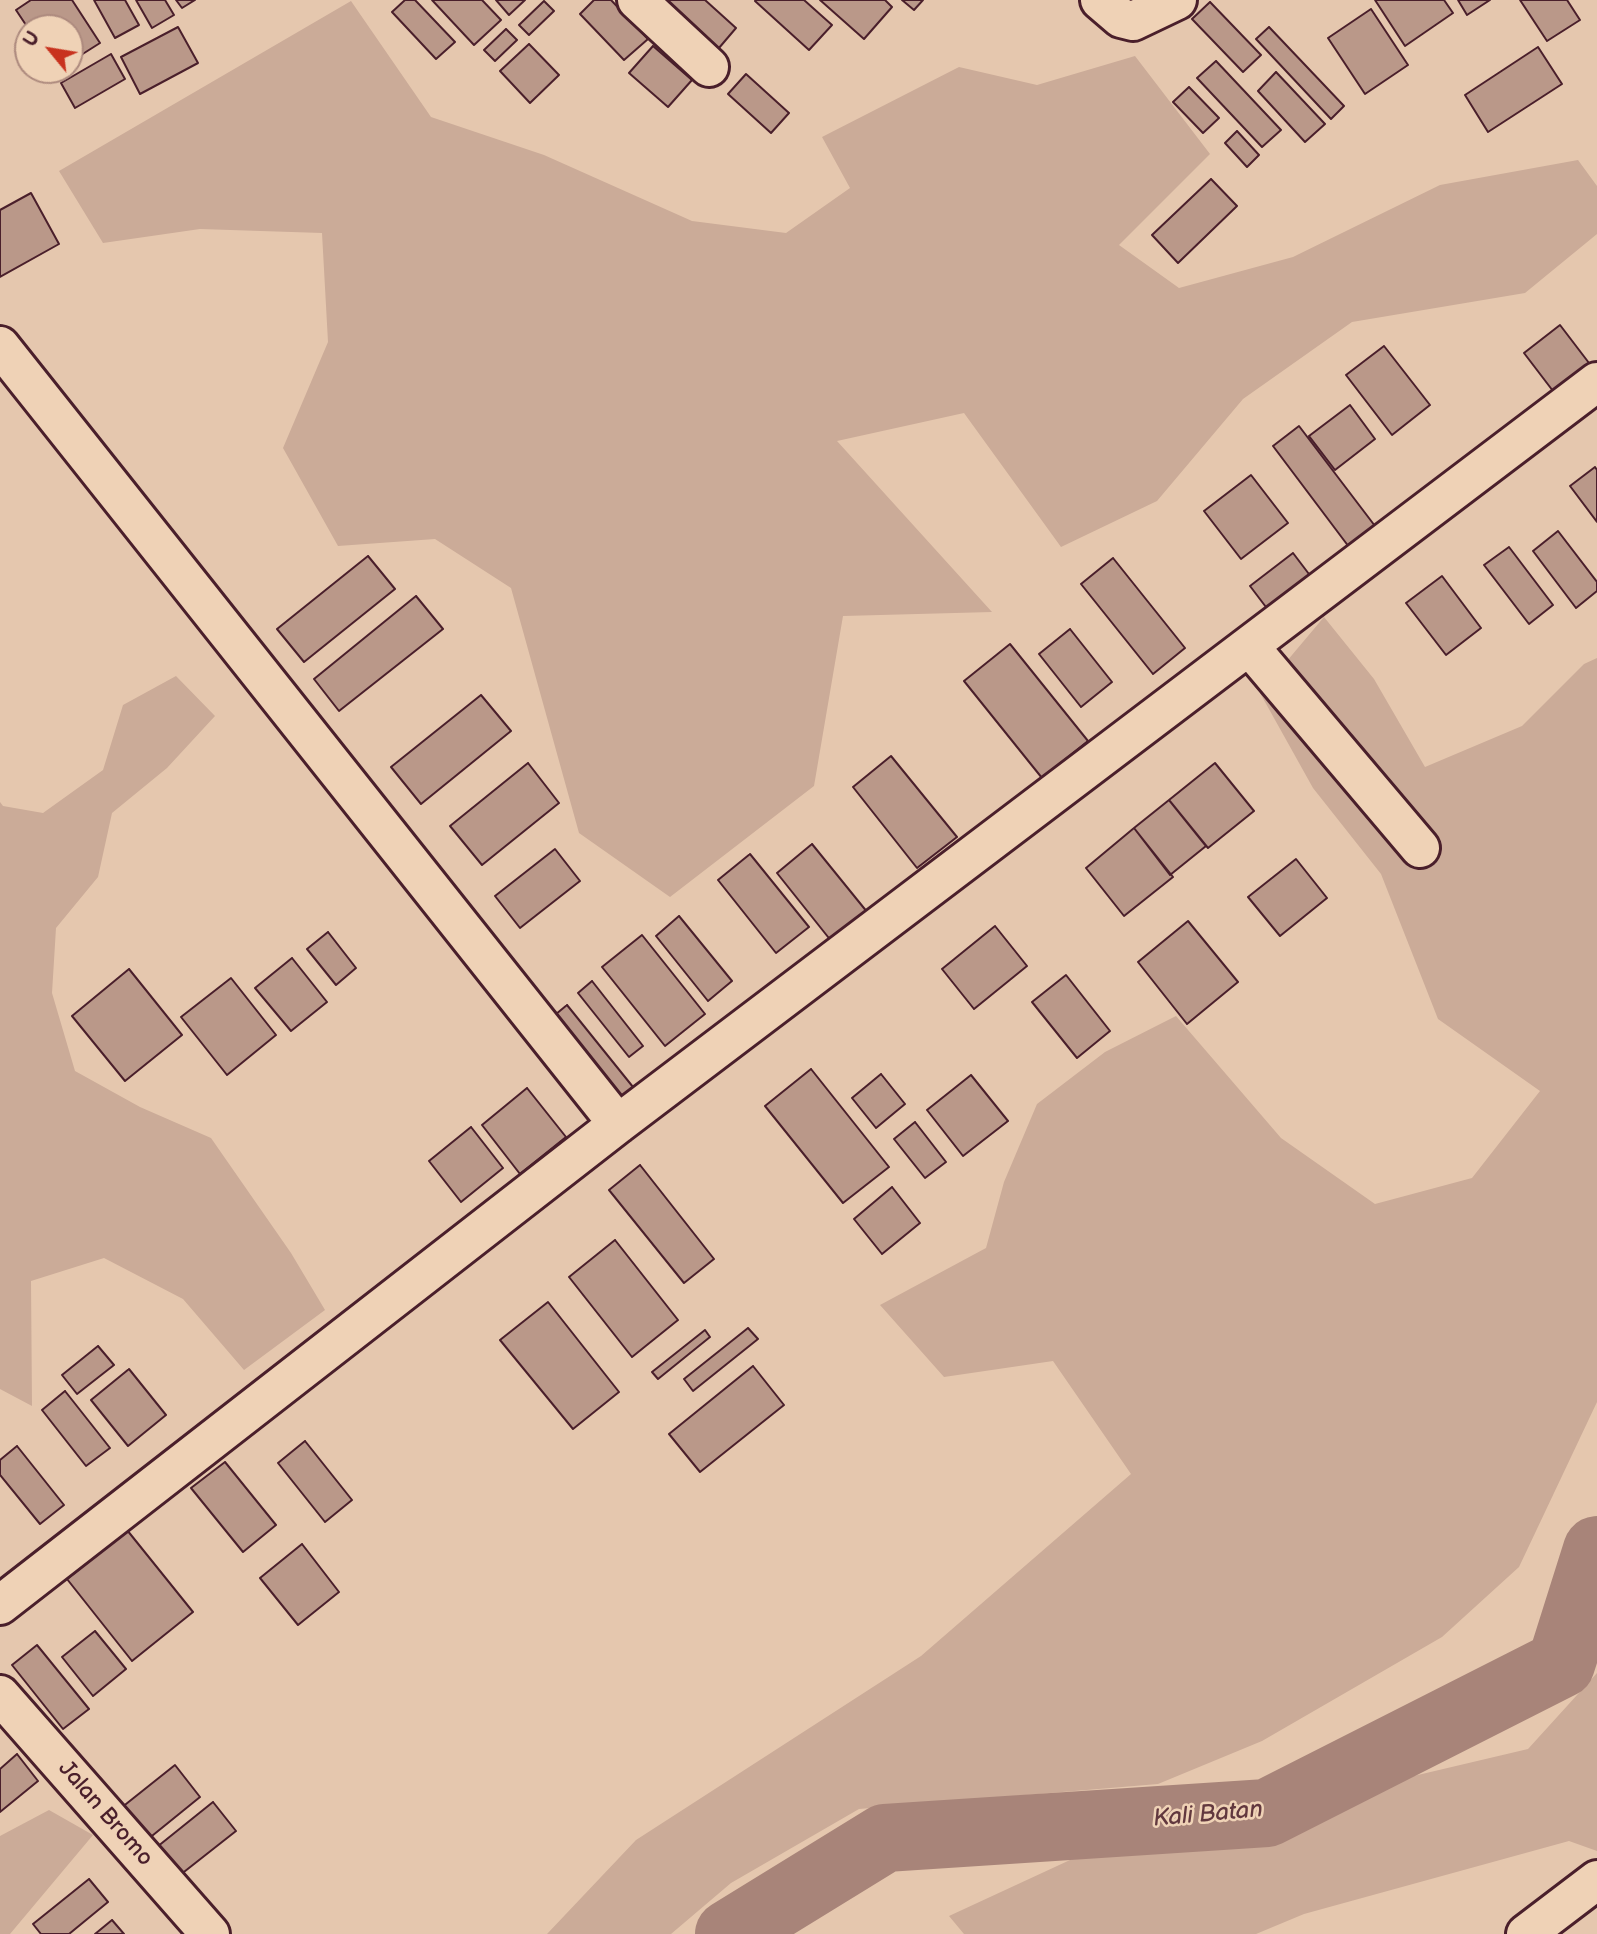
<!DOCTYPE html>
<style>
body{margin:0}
#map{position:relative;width:1597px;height:1934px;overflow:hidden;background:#e5c7ae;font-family:"Balsamiq Sans",sans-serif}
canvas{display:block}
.north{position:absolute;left:14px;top:14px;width:70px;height:70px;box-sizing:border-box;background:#efd2b6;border:2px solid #ad8a7e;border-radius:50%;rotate:300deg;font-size:19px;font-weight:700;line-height:28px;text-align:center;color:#4a1f2b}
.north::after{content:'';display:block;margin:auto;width:24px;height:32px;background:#c8321e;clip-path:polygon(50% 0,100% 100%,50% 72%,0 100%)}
</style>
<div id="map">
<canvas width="1597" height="1934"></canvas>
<div class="north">U</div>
</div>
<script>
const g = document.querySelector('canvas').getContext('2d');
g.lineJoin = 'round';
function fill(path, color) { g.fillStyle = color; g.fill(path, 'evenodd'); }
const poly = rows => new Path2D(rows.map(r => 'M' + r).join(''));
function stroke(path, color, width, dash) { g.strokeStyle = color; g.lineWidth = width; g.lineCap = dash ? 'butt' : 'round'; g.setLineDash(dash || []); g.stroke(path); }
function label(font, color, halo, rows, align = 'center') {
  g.font = font + ' "Balsamiq Sans",sans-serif'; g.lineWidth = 5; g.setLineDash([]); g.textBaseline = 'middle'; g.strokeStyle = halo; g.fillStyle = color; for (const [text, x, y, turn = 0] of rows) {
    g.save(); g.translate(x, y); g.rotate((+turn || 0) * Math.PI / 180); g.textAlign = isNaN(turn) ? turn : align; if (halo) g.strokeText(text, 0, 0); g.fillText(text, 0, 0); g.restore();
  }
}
fill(poly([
 [351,1,431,117,544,155,692,221,786,233,850,188,822,137,959,67,1037,85,1135,56,1210,154,1119,245,1179,288,1293,257,1440,185,1578,160,1597,186,1597,234,1525,293,1352,322,1243,399,1157,501,1061,547,964,413,837,441,992,612,843,616,814,786,670,897,579,833,511,588,435,539,338,546,283,448,328,342,322,233,200,229,103,243,59,171],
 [1324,617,1374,679,1425,767,1522,726,1584,664,1597,658,1597,1402,1519,1567,1442,1637,1262,1741,1158,1784,859,1809,731,1883,671,1934,547,1934,636,1840,921,1656,1131,1474,1053,1361,944,1377,880,1305,986,1248,1004,1182,1037,1104,1105,1052,1176,1016,1281,1138,1375,1204,1472,1178,1540,1091,1438,1019,1381,874,1313,788,1260,693],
 [176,676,215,716,167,768,112,813,98,877,56,928,52,993,75,1071,140,1107,211,1138,291,1253,325,1310,244,1370,183,1299,104,1258,31,1281,32,1406,0,1389,0,802,3,806,43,813,103,770,123,705],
 [1597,1673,1597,1851,1569,1841,1304,1914,1256,1934,964,1934,949,1916,1083,1854,1528,1749],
 [49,1810,93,1835,10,1934,0,1934,0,1836]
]), '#cbab98');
stroke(poly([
 [729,1934,885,1838,1267,1813,1561,1664,1597,1550]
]), '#a88479', 68);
const building = poly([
 [31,0,72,0,100,43,70,62,70,28,28,28,16,10,31,0],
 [94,0,125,0,139,25,115,38,94,0],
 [136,0,165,0,174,15,152,28,136,0],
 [176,0,195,0,182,8,176,0],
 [405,0,415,0,455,42,436,59,392,12,405,0],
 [432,0,482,0,501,20,474,45,432,0],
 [496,0,525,0,509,15,496,0],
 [594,0,611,0,648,39,624,60,580,14,594,0],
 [651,0,705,0,736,28,713,55,651,0],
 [756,0,804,0,832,25,809,50,755,1,756,0],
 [820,0,885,0,892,7,864,39,820,0],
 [902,0,923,0,914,10,902,0],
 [1375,0,1444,0,1453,13,1405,46,1375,0],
 [1458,0,1490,0,1467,15,1458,0],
 [1520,0,1567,0,1580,20,1547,41,1520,0],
 [544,1,554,11,529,35,519,25,544,1],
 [1210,2,1261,55,1243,72,1192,19,1210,2],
 [1371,9,1408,65,1365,94,1328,38,1371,9],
 [178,27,198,63,140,94,121,57,178,27],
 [1269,27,1344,106,1331,119,1256,39,1269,27],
 [506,29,517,40,495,61,484,50,506,29],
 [529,44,559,75,530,103,500,71,529,44],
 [653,46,692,80,668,107,629,73,653,46],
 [1538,47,1562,84,1488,132,1465,95,1538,47],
 [111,54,125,79,75,108,61,83,111,54],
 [1216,61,1281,130,1262,147,1197,78,1216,61],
 [1276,72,1325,124,1305,142,1258,91,1276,72],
 [746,74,789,113,771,133,728,94,746,74],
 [1189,87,1219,118,1203,133,1173,102,1189,87],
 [1237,131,1259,155,1247,167,1225,143,1237,131],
 [1211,179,1237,206,1178,263,1152,235,1211,179],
 [31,193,59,244,0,277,0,210,31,193],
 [1560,325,1589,363,1553,391,1524,353,1560,325],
 [1384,346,1430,405,1392,435,1346,375,1384,346],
 [1350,405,1375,439,1335,470,1309,436,1350,405],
 [1299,426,1375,526,1349,547,1273,446,1299,426],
 [1595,467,1597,470,1597,522,1570,486,1595,467],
 [1251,475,1288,523,1241,559,1204,511,1251,475],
 [1558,531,1597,582,1597,591,1576,608,1533,551,1558,531],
 [1509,547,1553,605,1529,624,1484,565,1509,547],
 [1293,553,1315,582,1272,615,1250,586,1293,553],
 [368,556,395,589,304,662,277,629,368,556],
 [1113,558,1185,648,1153,674,1081,584,1113,558],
 [1442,576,1481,628,1446,655,1406,603,1442,576],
 [416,596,443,629,339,711,314,679,416,596],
 [1070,629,1112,682,1081,707,1039,654,1070,629],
 [1010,644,1088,741,1042,778,964,681,1010,644],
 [481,695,511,731,421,804,391,767,481,695],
 [891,756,957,837,917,868,853,787,891,756],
 [528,763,559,803,482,865,450,826,528,763],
 [1215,763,1254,811,1208,848,1169,800,1215,763],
 [1169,800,1206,846,1170,875,1134,828,1169,800],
 [1134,828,1173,877,1124,916,1086,868,1134,828],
 [812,844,872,918,836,947,777,873,812,844],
 [555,849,580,881,520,928,495,896,555,849],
 [750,854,809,927,776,953,718,880,750,854],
 [1296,859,1327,898,1280,936,1248,897,1296,859],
 [679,916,732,981,708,1001,656,936,679,916],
 [1188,921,1238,982,1187,1024,1138,962,1188,921],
 [995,926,1027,966,974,1009,942,969,995,926],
 [328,932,356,968,336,985,307,949,328,932],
 [642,935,705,1014,665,1046,602,967,642,935],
 [292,958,327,1002,291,1031,255,988,292,958],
 [129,969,182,1035,125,1081,72,1016,129,969],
 [1066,975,1110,1031,1077,1058,1032,1002,1066,975],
 [231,978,276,1035,227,1075,181,1017,231,978],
 [592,981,643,1046,629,1057,578,993,592,981],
 [567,1005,633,1087,616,1101,550,1019,567,1005],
 [811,1069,889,1167,843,1203,765,1106,811,1069],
 [881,1074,905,1104,876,1128,852,1098,881,1074],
 [971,1075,1008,1121,963,1156,927,1110,971,1075],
 [527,1088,566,1137,520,1174,482,1125,527,1088],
 [915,1122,946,1162,925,1178,894,1139,915,1122],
 [471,1127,503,1168,461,1202,429,1161,471,1127],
 [640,1165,714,1259,684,1283,609,1190,640,1165],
 [892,1187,920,1223,882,1254,854,1219,892,1187],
 [615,1240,678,1320,632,1357,569,1277,615,1240],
 [548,1302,619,1392,573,1429,500,1340,548,1302],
 [748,1328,758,1339,693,1391,684,1379,748,1328],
 [705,1330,710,1337,658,1379,652,1372,705,1330],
 [98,1346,114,1365,77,1394,62,1375,98,1346],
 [753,1366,784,1405,700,1472,669,1434,753,1366],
 [129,1369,166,1415,128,1446,91,1400,129,1369],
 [65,1391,110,1448,86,1466,42,1410,65,1391],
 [305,1441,352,1500,325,1522,278,1463,305,1441],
 [17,1446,64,1505,40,1524,0,1475,0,1460,17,1446],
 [225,1462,276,1525,243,1552,191,1488,225,1462],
 [127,1530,193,1612,132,1661,67,1579,127,1530],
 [302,1544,339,1592,298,1625,260,1578,302,1544],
 [95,1631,126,1669,93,1696,62,1657,95,1631],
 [37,1645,89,1709,63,1729,12,1665,37,1645],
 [17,1754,38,1781,0,1812,0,1769,17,1754],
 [175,1765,200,1797,142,1844,116,1812,175,1765],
 [213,1802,236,1831,175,1879,152,1851,213,1802],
 [89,1879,108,1902,69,1934,41,1934,33,1924,89,1879],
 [112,1920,124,1934,95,1934,112,1920]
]);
fill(building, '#ba9889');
stroke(building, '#4a1f2b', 2);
const minor = poly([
 [637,0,709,67],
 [1100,0,1121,18,1133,21,1177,0],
 [0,346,618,1124],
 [1249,646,1420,848],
 [0,1605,618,1124,1597,382],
 [0,1695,210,1934],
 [1526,1934,1597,1880]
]);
stroke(minor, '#4a1f2b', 44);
stroke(minor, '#efd2b6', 38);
label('23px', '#4a1f2b', '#efd2b6', [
 ["Jalan Bromo",105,1814,49]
]);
label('italic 24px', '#62383e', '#efd2b6', [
 ["Kali Batan",1208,1815,-5]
]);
</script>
